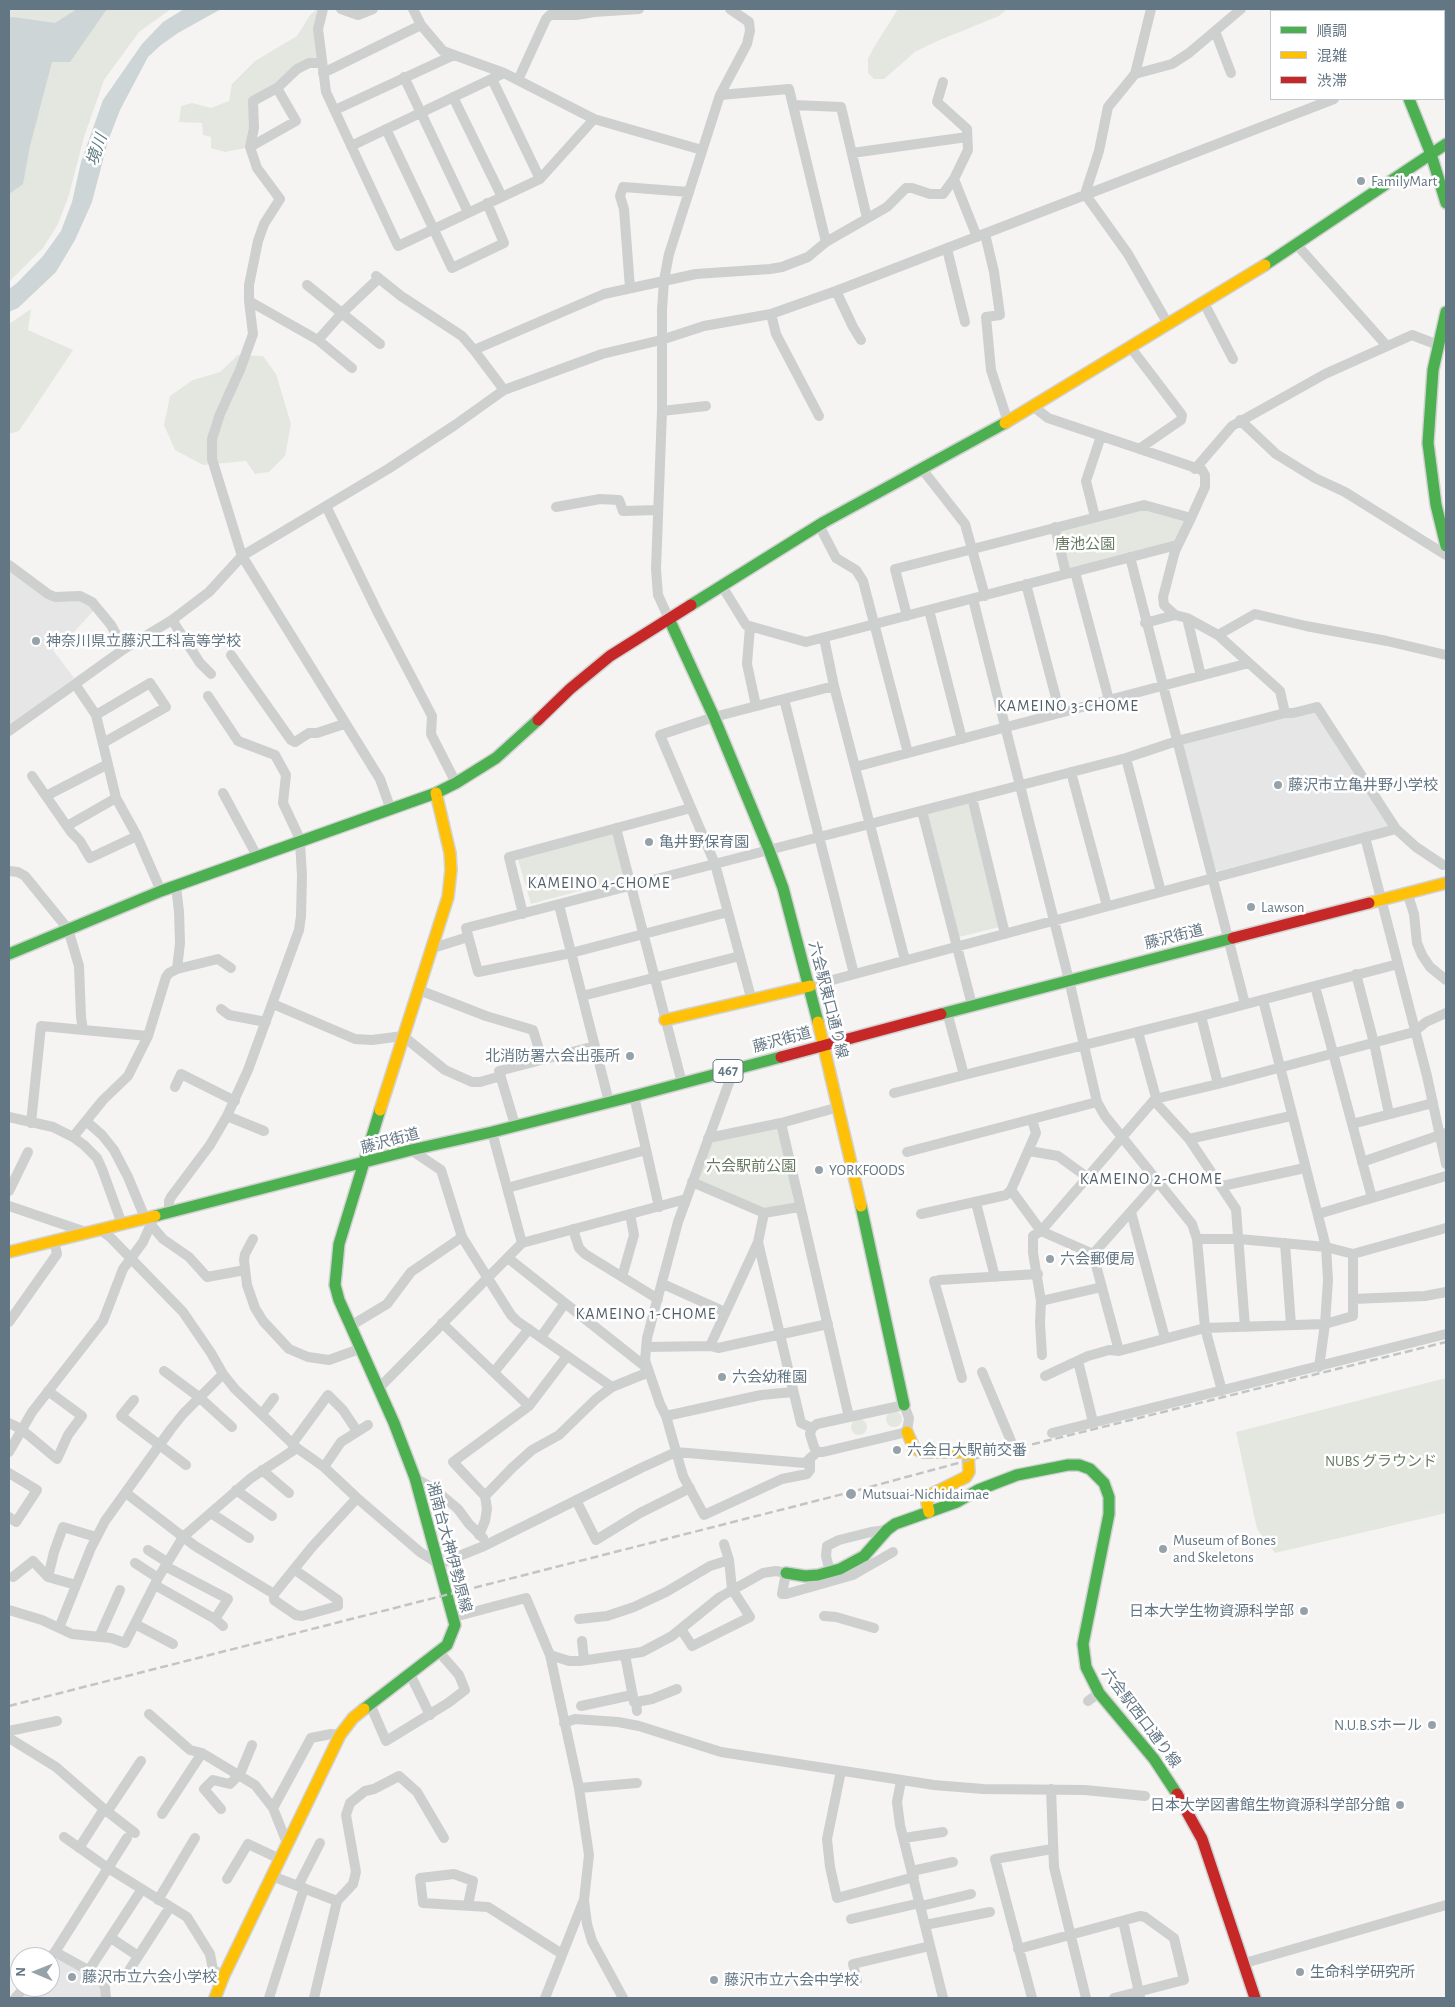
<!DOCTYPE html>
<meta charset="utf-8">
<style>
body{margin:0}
#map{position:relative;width:1455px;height:2007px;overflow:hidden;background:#f5f4f2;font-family:"Alegreya Sans","Noto Sans JP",sans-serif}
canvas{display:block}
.frame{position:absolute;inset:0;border:10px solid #637684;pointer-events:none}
.legend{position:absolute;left:1270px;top:10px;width:175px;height:90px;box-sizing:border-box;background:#fff;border:1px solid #c1c8ce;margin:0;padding:6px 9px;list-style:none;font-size:15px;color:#637684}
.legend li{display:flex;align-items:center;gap:10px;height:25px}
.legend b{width:25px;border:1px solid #c1c8ce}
.north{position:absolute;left:10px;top:1947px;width:50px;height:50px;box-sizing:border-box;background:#fff;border:1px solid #c1c8ce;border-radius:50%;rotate:271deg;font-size:14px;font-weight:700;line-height:20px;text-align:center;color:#637684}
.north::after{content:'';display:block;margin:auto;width:18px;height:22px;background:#96a2aa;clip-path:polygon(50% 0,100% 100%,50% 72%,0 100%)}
</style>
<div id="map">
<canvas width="1455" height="2007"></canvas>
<div class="frame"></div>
<ul class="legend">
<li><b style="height:6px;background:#4caf50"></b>順調</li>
<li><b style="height:6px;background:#ffc107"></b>混雑</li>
<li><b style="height:6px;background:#c62828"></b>渋滞</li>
</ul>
<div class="north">N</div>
</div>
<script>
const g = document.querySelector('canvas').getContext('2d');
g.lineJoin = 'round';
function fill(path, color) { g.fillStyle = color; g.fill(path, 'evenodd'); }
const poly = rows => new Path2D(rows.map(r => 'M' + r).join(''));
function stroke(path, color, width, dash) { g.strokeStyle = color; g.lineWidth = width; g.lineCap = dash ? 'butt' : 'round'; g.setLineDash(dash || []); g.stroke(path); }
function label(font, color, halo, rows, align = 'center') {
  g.font = font + ' "Alegreya Sans","Noto Sans JP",sans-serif'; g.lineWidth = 5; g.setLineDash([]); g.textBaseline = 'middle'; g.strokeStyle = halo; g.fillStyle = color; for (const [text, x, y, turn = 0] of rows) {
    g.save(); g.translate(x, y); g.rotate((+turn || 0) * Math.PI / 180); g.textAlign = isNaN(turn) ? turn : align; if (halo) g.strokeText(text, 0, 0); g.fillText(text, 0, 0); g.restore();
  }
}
fill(poly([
 [9,569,46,597,83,600,96,608,74,632,53,650,74,678,9,726],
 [1313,710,1390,823,1388,828,1219,871,1214,870,1182,747,1184,744],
 [58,1958,91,1975,99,1984,102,1998,21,1998,31,1987,50,1987,50,1966]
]), '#e5e6e5');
fill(poly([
 [9,9,171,9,139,32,104,80,84,137,69,195,58,224,43,248,9,282],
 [317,9,323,9,321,63,309,63,253,101,250,147,225,152,211,148,211,137,203,135,202,123,179,122,181,106,192,103,211,108,229,101,232,84,255,61,297,36,310,15],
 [898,9,1007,9,999,16,935,42,915,52,884,79,874,79,868,73,868,59,874,47],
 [31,309,28,330,73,350,19,431,9,434,9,324],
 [238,355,263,356,276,374,291,424,285,456,269,472,255,474,246,461,203,465,175,450,164,425,170,396,193,380,220,372],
 [1144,508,1186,520,1175,542,1068,570,1058,530],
 [967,800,1000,927,959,937,926,810],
 [616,829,628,878,531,904,517,856],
 [777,1124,794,1203,764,1209,697,1180,711,1141],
 [1446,1378,1446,1513,1275,1553,1257,1529,1236,1432],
 '886 1419a8 8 0 1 1 16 0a8 8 0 1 1-16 0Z',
 '851 1427a8 8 0 1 1 16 0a8 8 0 1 1-16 0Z'
]), '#e4e7e0');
fill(poly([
 [77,9,107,9,70,62,52,62,30,146,23,184,9,194,9,18,13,17,55,23],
 [184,9,221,9,178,33,161,45,148,57,120,110,108,141,92,202,75,240,56,272,18,308,9,312,9,289,17,283,43,256,61,231,72,202,81,162,103,100,142,44,163,22]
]), '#cdd5d7');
const fast = poly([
 [1375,9,1376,11],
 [1409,99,1431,154,1446,203],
 [1265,265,1446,144],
 [1446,312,1433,370,1428,443,1436,505,1446,546],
 [691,605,824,522,1005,423],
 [669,619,714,717,769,850,783,888,818,1022],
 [9,954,161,891,436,793,456,783,496,758,538,720],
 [941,1014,1233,938],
 [861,1206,904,1405],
 [155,1216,411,1150,492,1132,634,1096,781,1057],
 [786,1573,805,1576,818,1575,840,1569,864,1556,887,1530,895,1524,957,1502,978,1490,1017,1475,1068,1465,1079,1465,1090,1469,1104,1483,1109,1497,1109,1514,1083,1644,1086,1667,1099,1693,1154,1759,1177,1794],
 [364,1709,447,1645,455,1625,415,1478,394,1423,339,1300,335,1285,339,1244,380,1110]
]);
const slow = poly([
 [1005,423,1265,265],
 [1369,903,1446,883],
 [665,1020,810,986],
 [818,1022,861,1206],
 [380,1110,448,897,451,870,450,853,436,793],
 [9,1252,155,1216],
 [907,1432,914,1448,922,1452,968,1452,969,1472,966,1477,930,1495,927,1503,929,1512],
 [215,1998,224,1975,340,1735,353,1718,364,1709]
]);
const jam = poly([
 [538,720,570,689,610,656,691,605],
 [1233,938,1369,903],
 [781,1057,941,1014],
 [1177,1794,1202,1839,1255,1998]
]);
stroke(fast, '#d1d2d2', 14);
stroke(slow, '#d1d2d2', 14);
stroke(jam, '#d1d2d2', 14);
stroke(poly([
 [323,9,318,29,326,92,398,246,540,179,594,119],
 [341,9,358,15,373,9],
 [413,9,421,25],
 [1307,9,1308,11],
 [1318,11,1323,9],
 [1215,31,1231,73],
 [321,63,309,63,297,69,277,88,296,121,250,147,257,168,280,199,264,224,258,241,249,285,249,301,253,334,240,370,220,414,212,439,212,459,242,556,380,779,391,810],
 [1444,68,1446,68],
 [323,73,421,25,443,51,504,73,594,119,702,150],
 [1135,74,1151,9],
 [404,77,468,212],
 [492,79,540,179],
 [518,80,546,19,550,15,576,15,594,12,639,9],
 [720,95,789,89,826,242],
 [453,97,502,197],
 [793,105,841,107,867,218],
 [335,110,454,55],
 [386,129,452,268,504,243,487,203],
 [351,146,504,73],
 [250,147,254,128,253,101,277,88],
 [852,153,967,137],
 [954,179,977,237],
 [985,234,994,272,1000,315,986,317,991,370,1008,422],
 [1297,245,1387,346],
 [947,249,965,322],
 [376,276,401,296,462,336,474,350,504,390],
 [307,285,380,344],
 [630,288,624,209,620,196,623,187,689,192],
 [836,291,853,327,861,340],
 [249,301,318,340,352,368],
 [1204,303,1233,359],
 [771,314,776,334,819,416],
 [1168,324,1128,254,1085,194,1099,151,1108,107,1135,74,1172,64,1189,53,1241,9],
 [318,340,342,313,379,278],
 [1131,348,1182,415,1181,420,1139,449],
 [474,350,604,294,696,274,770,269,782,267,808,257,826,242,887,207,906,188,912,188,930,194,943,194,954,179,968,150,967,129,937,102,943,82],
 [1034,407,1048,418,1202,470,1205,475,1205,487,1191,518],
 [662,411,706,406],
 [1240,420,1276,454,1315,478,1345,492,1446,555],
 [922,469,965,524,985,596],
 [1195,469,1232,426,1325,374,1412,335,1438,345],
 [326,506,378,613,432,716,431,734,456,783],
 [556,507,600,499,619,500,623,511,658,510],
 [1095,517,1086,481,1101,436],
 [819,525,836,558,856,570,863,581,908,753],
 [1055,527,1066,574],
 [1130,557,1245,1004],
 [9,565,48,594,55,597,80,596,92,602,111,625,124,649],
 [1075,572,1109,700],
 [1026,584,1060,713],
 [722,586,746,625,806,642,1177,545],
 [973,599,1069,980,1097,1102,1105,1116,1192,1224,1197,1239,1205,1328,1222,1391],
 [929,610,962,739],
 [907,616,895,569,1144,505,1191,518,1175,551,1163,597,1164,605,1175,615],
 [1187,618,1201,676],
 [669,619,658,595,656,569,662,411,662,310,664,280,669,254,720,95,747,44,750,31,749,22,730,9],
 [172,620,200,663,211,674],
 [1145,623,1175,615,1187,618,1218,635,1280,691,1285,713],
 [750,627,747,664,756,706],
 [1218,635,1255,614,1306,626,1387,641,1446,655],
 [824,638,834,686,905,960],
 [231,655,291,740,295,742,309,733,317,733,344,724],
 [75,684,96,715,116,798,137,836,161,891],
 [784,699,854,974],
 [96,715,150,683,166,707,103,743],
 [9,731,124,649,172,620,209,592,242,556,388,469,455,425,504,390,602,354,661,340,704,326,771,314,836,291,1334,99],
 [1126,758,1161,892],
 [855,767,1249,663],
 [1071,772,1107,906],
 [32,776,71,832,80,841,90,858,137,836],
 [223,793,257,856],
 [46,796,108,764],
 [972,798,1005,934],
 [922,811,972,1005],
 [67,826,116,798],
 [616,828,682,1083],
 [1365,837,1427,1076,1446,1164],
 [9,871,18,872,25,876,68,929,79,966,81,1017,83,1030],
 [1407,892,1414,914,1417,943,1422,955,1430,967,1446,980],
 [559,905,609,1102],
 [728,912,571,953,478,972,466,928,1126,758,1177,741,1285,713,1293,713,1317,707,1396,829,1416,847,1443,865],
 [523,914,509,857,691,808],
 [433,948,468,937],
 [177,969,218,959,231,968],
 [1356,974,1374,1043,1389,1114],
 [810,986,1396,829],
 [1315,986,1372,1198],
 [419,990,486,1016,533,1030,542,1059],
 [582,996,740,956],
 [1263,1000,1326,1247,1328,1280,1325,1324,1319,1367],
 [752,1001,715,864,660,735,714,717,834,686],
 [273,1004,355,1039,372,1040,403,1036,445,1070,472,1082,480,1082,501,1076],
 [221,1009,229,1015,266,1022],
 [1201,1016,1218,1084],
 [1138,1032,1158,1105,1189,1139,1236,1209,1245,1327],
 [734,1069,678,1222,647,1338,645,1360,660,1404,666,1416,683,1476,704,1515,782,1479,807,1474,810,1470,810,1458],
 [964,1075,1201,1016,1398,964],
 [175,1087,181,1074,235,1101],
 [894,1093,964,1075,947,1012],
 [634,1096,659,1207],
 [227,1116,264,1131],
 [9,1117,53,1127,73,1137,84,1145,97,1158,102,1169,122,1224],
 [86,1121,102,1135,114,1150,128,1177,145,1218],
 [31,1123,41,1026,148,1036],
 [781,1123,849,1417],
 [1352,1124,1433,1103],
 [515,1125,499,1071,595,1046],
 [492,1132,522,1243],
 [73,1137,103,1100,128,1076,148,1036,166,977,169,973,177,969,180,943,179,912,176,886],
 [708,1138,781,1123,839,1107],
 [1189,1139,1291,1116],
 [411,1150,441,1170,462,1237,511,1315,517,1321,612,1387],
 [1029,1151,1058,1156,1087,1177],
 [907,1152,1097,1102],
 [1362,1162,1446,1133],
 [692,1182,764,1213,799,1207],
 [1222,1186,1305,1168],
 [507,1188,646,1150],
 [1011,1190,1041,1231,1093,1254],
 [9,1191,28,1152],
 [976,1203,995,1277],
 [9,1206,83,1231],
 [169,1212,169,1201,171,1197,210,1145,227,1116,248,1070,299,930,301,916,302,876,300,842,299,837,283,803,286,775,275,755,238,741,208,696],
 [1131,1212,1165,1338],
 [921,1214,1006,1195,1011,1190,1036,1133,1032,1120],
 [1318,1214,1446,1176],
 [151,1225,163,1239,189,1257,207,1277,245,1270],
 [99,1229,110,1237,183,1312,211,1353,223,1374,235,1389,297,1448,324,1467,357,1498,420,1552,439,1564,484,1546,641,1468,676,1452,805,1463,817,1452],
 [573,1229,579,1248,585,1254,658,1299],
 [253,1239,245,1254,244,1260,247,1285,255,1308,263,1321,289,1349,308,1357,329,1360,362,1348],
 [758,1242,801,1423,812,1428],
 [1285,1243,1291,1325],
 [1353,1254,1446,1228],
 [508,1258,647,1368],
 [622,1277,634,1235,630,1214],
 [939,1280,1038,1274],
 [934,1281,962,1378],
 [663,1284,725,1312],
 [1353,1299,1425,1296,1446,1292],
 [1041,1301,1102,1287],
 [9,1322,57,1254,54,1240],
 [442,1323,529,1406],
 [352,1325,387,1304,411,1272,462,1237],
 [541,1337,565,1303],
 [710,1346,758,1242,764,1213],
 [646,1347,710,1346,718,1348,828,1324],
 [1119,1351,1093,1254,1158,1181],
 [1042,1355,1040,1323,1041,1301,1033,1253,1033,1236,1041,1231,1155,1099,1218,1084,1414,1032,1426,1022,1446,1013],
 [1078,1361,1093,1422],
 [164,1371,199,1397,232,1427],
 [494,1372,529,1329],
 [982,1372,1011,1441],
 [1045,1376,1088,1356,1109,1350,1119,1351,1205,1328,1325,1324,1353,1316,1353,1254,1326,1247,1239,1239,1197,1239],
 [379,1388,522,1243,686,1199],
 [134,1400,121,1416,186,1465],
 [904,1405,909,1418,907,1432,823,1452,817,1452,814,1447,810,1434,812,1428,817,1424,904,1405],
 [262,1414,274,1398],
 [666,1416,761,1395,793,1392],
 [9,1423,21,1429,57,1459,68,1435,82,1416,48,1391],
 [1052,1433,1446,1334],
 [292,1444,328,1395,343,1410,357,1431],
 [9,1452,32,1412,103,1321,123,1269,143,1242,155,1215],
 [324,1467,341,1442,368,1425],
 [262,1470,289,1493],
 [9,1473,37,1490,16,1522,9,1517],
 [415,1478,433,1488,458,1509,469,1524,483,1538],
 [236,1490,272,1516],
 [126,1493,195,1546,274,1594,312,1547,357,1498],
 [485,1496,453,1462,529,1406,567,1356],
 [576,1500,596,1540,640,1513,690,1488],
 [211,1513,249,1538],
 [479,1535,485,1521,487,1509,485,1496,512,1468,532,1450,559,1435,596,1399,612,1387,649,1372],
 [724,1544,729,1560],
 [148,1550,167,1562],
 [135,1563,158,1578],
 [165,1566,228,1599,215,1619],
 [830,1572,826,1556,827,1546,839,1540,871,1532,887,1530],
 [13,1577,33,1561,48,1577,76,1585],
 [48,1577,54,1552,63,1527,96,1537],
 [155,1585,215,1619,223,1626],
 [274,1594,274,1600,296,1615,302,1616,338,1606,338,1600,295,1570],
 [9,1610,42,1620,72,1634,111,1638,125,1643,158,1578,183,1537,251,1478,297,1448],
 [824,1616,836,1617,874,1628],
 [454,1617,526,1598,550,1655,579,1788,589,1855,584,1900,587,1924,592,1941,623,1998],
 [579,1619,607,1616,634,1607,666,1592,710,1566,729,1560,732,1589,750,1617,692,1646,681,1629],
 [135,1624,173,1644],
 [59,1628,91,1548,105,1521,171,1429,183,1414,223,1374],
 [99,1637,120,1590],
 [582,1641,584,1660],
 [550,1655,569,1661,580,1661,642,1652,672,1636,720,1597,763,1573,776,1571,786,1573,782,1594,786,1594,853,1575,893,1552],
 [625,1655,634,1702,636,1702,637,1711],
 [410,1674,430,1715],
 [1088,1701,1099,1693],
 [636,1702,652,1699,677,1689],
 [370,1704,386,1741,448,1703,465,1690,459,1675,439,1652],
 [581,1706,632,1695],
 [149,1714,190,1750,202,1753,255,1785,273,1808,287,1843],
 [564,1723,575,1719,618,1722,639,1726,721,1752,934,1785,983,1789,1085,1790,1145,1796],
 [9,1731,57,1721],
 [9,1738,56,1767,104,1809,135,1833],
 [841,1771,827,1839,830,1867,837,1898,914,1877],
 [901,1781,897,1802,900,1825,943,1998],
 [579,1788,637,1783],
 [1051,1789,1054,1867,1086,1998],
 [273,1808,311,1738,331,1734,340,1735],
 [221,1809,204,1789,213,1780,230,1784,240,1774,252,1745],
 [107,1812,141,1761],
 [162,1814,202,1753],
 [64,1837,108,1868,187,1917,210,1954,213,1970,224,1975],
 [904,1838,943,1832],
 [79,1848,104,1809],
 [912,1871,953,1862],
 [272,1876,337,1901],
 [227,1879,248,1844,280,1859],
 [298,1886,320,1843],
 [158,1900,195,1838],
 [468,1905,473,1881,454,1874,420,1878,423,1903,488,1907,562,1954],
 [921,1906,971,1894],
 [851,1919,920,1903],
 [1123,1921,1140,1997],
 [925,1925,990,1912],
 [111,1938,138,1956],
 [1018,1949,1140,1916,1145,1917,1174,1938,1184,1980,1114,1998],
 [55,1952,127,1838],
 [50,1957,55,1952,97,1975,105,1987,106,1998],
 [1245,1963,1446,1905],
 [130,1969,170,1907],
 [89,1970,142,1889],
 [857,1981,853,1964,930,1946],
 [15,1998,25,1987],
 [269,1998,304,1888],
 [314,1998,337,1901,353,1884,356,1872,346,1815,350,1803,365,1791,374,1789,399,1776,417,1792,444,1838],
 [545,1998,583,1902],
 [1032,1998,995,1859,1052,1849]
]), '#cecfcf', 10);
stroke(fast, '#4caf50', 11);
stroke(slow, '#ffc107', 11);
stroke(jam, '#c62828', 11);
stroke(poly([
 [9,1706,851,1492,973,1459,1446,1342]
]), '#c3c4c4', 2.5, [8, 4]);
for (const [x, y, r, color] of [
 [1361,181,5,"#96a2aa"],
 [36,641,5,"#96a2aa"],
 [1278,785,5,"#96a2aa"],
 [649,842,5,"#96a2aa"],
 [1251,907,5,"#96a2aa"],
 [630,1056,5,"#96a2aa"],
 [819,1170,5,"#96a2aa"],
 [1050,1259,5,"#96a2aa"],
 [722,1377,5,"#96a2aa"],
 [897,1450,5,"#96a2aa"],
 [851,1494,6,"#96a2aa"],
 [1163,1549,5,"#96a2aa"],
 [1304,1611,5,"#96a2aa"],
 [1432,1725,5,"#96a2aa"],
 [1400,1805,5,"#96a2aa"],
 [1300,1972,5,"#96a2aa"],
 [72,1977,5,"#96a2aa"],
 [714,1980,5,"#96a2aa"]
]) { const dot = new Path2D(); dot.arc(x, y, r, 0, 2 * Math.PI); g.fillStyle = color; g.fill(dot); stroke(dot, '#fff', 2); }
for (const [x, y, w] of [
 [728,1071,30]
]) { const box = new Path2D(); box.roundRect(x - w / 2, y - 11.5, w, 23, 4); g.fillStyle = '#fff'; g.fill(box); stroke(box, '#637684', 1); }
label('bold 14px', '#637684', null, [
 ["467",728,1071]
]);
label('15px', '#637684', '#fff', [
 ["FamilyMart",1371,181],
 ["神奈川県立藤沢工科高等学校",46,641],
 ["藤沢市立亀井野小学校",1288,785],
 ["亀井野保育園",659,842],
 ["Lawson",1261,907],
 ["北消防署六会出張所",620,1056,"right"],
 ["YORKFOODS",829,1170],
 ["六会郵便局",1060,1259],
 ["六会幼稚園",732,1377],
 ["六会日大駅前交番",907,1450],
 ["Mutsuai-Nichidaimae",862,1494],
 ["Museum of Bones",1173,1540],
 ["and Skeletons",1173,1557],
 ["日本大学生物資源科学部",1294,1611,"right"],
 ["N.U.B.Sホール",1422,1725,"right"],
 ["日本大学図書館生物資源科学部分館",1390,1805,"right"],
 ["生命科学研究所",1310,1972],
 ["藤沢市立六会小学校",82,1977],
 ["藤沢市立六会中学校",724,1980]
], 'left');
label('15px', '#687b62', '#fff', [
 ["唐池公園",1085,544],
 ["六会駅前公園",751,1166],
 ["NUBS グラウンド",1381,1461]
]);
label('15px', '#637684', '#fff', [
 ["藤沢街道",1174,937,-14],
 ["六会駅東口通り線",828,1000,76],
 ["藤沢街道",782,1040,-15],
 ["藤沢街道",390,1141,-15],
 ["湘南台大神伊勢原線",449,1547,75],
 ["六会駅西口通り線",1141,1718,53]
]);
label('italic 16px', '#5f7881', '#fff', [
 ["境川",97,150,-71]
]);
g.letterSpacing = '1px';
label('16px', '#515f69', '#fff', [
 ["KAMEINO 3-CHOME",1068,706],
 ["KAMEINO 4-CHOME",599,883],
 ["KAMEINO 2-CHOME",1151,1179],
 ["KAMEINO 1-CHOME",646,1314]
]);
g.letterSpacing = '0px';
</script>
